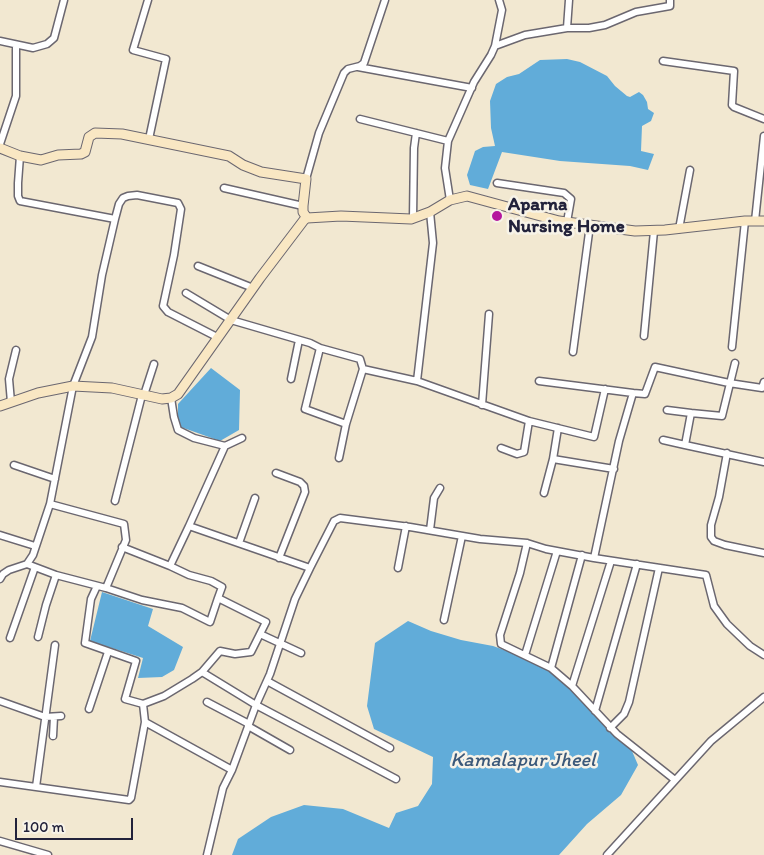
<!DOCTYPE html>
<style>
body{margin:0}
#map{position:relative;width:764px;height:855px;overflow:hidden;background:#f2e8d1;font-family:Itim,sans-serif}
canvas{display:block}
.scale{position:absolute;left:15px;top:818px;width:118px;height:22px;box-sizing:border-box;border:2px solid #22223b;border-top:0;padding-left:6px;font-size:15px;line-height:18px;white-space:nowrap;color:#22223b;-webkit-text-stroke:4px #f7f3e8;paint-order:stroke}
</style>
<div id="map">
<canvas width="764" height="855"></canvas>
<div class="scale">100 m</div>
</div>
<script>
const g = document.querySelector('canvas').getContext('2d');
g.lineJoin = 'round';
function fill(path, color) { g.fillStyle = color; g.fill(path, 'evenodd'); }
const poly = rows => new Path2D(rows.map(r => 'M' + r).join(''));
function stroke(path, color, width, dash) { g.strokeStyle = color; g.lineWidth = width; g.lineCap = dash ? 'butt' : 'round'; g.setLineDash(dash || []); g.stroke(path); }
function label(font, color, halo, rows, align = 'center') {
  g.font = font + ' Itim,sans-serif'; g.lineWidth = 5; g.setLineDash([]); g.textBaseline = 'middle'; g.strokeStyle = halo; g.fillStyle = color; for (const [text, x, y, turn = 0] of rows) {
    g.save(); g.translate(x, y); g.rotate((+turn || 0) * Math.PI / 180); g.textAlign = isNaN(turn) ? turn : align; if (halo) g.strokeText(text, 0, 0); g.fillText(text, 0, 0); g.restore();
  }
}
fill(poly([
 [567,59,580,62,607,76,615,86,627,96,630,97,639,92,643,95,647,102,648,109,654,113,651,121,642,126,641,151,654,154,648,170,630,166,560,161,502,152,488,189,470,185,467,175,475,151,483,147,495,146,491,128,490,101,496,84,507,77,519,74,540,60],
 [211,368,240,390,239,430,220,441,178,426,178,404],
 [102,592,153,609,148,626,183,647,174,670,162,677,138,678,143,658,90,641],
 [408,621,431,631,461,640,493,646,557,669,583,693,611,728,632,751,638,765,621,795,587,824,559,855,232,855,238,839,271,817,304,805,343,809,389,828,396,813,418,806,432,784,433,757,374,729,367,706,375,643]
]), '#61acd9');
const street = poly([
 [148,0,133,50,166,59,149,139],
 [567,28,569,0],
 [0,41,33,48,47,44,54,38,64,0],
 [495,46,525,35,567,28,589,28,605,25,636,12,670,6,670,0],
 [663,61,734,71,732,105,734,107,764,119],
 [358,67,472,88],
 [360,119,448,141],
 [0,144,16,96,16,45],
 [20,156,18,183,18,196,20,201,115,219,102,275,92,337,73,386,50,504,124,524,126,540,106,588],
 [306,179,319,133,344,73,348,69,360,66,364,63,385,0],
 [497,183,564,193,571,199,567,222],
 [224,188,303,206],
 [450,200,445,168,448,141,474,82,491,55,495,46,502,10,499,0],
 [430,212,433,243,417,381,529,421,594,437,605,389],
 [413,218,414,148,416,133],
 [115,219,119,204,123,198,128,196,137,195,178,203,181,209,174,255,163,306,168,312,217,337],
 [755,221,764,136],
 [679,229,690,170],
 [198,266,253,288],
 [186,293,231,320,310,343,320,348,305,409,346,424,363,369],
 [644,336,654,231],
 [732,347,745,221],
 [320,348,360,359,363,369,417,381],
 [573,352,590,225],
 [291,379,299,340],
 [539,381,633,393],
 [144,395,154,364],
 [171,398,174,417,178,430,194,438,225,446],
 [11,402,9,379,16,350],
 [482,405,489,314],
 [667,410,691,413],
 [558,428,553,459,614,469],
 [663,440,685,445,691,413,722,416,735,363],
 [685,445,764,462],
 [501,448,517,454,524,452,529,421],
 [727,453,719,497,711,525,711,537,714,541,725,545,764,553],
 [339,458,346,424],
 [14,465,55,479],
 [276,473,300,482,304,486,305,492,279,558],
 [544,493,553,459],
 [115,501,142,395],
 [189,526,225,446,242,438],
 [430,530,434,498,440,488],
 [0,535,35,546],
 [239,543,255,498],
 [527,543,520,573,500,635,501,644,551,668,572,686,617,734,675,780],
 [122,547,170,566,189,575,211,581,222,587,218,598],
 [594,558,619,441,633,393,645,394,655,367,729,383,762,388,764,382],
 [27,564,33,555,50,504],
 [170,566,189,526,310,568,334,521,340,518,410,527,480,539,527,543,546,549,594,558,706,575,714,606,727,624,750,646,764,655],
 [398,568,406,526],
 [0,579,3,574,9,570,27,564,56,575,106,588,142,600,182,608,210,622,218,598,266,622,251,652,235,654,220,651,202,672,192,679,164,696,143,704,125,699,136,661,85,643,91,599,97,586],
 [444,620,462,536],
 [260,634,301,653],
 [38,637,46,605,56,575],
 [10,638,35,567],
 [525,655,557,551],
 [551,668,582,555],
 [202,672,256,705,396,779],
 [267,681,390,748],
 [572,686,611,561],
 [0,701,45,717,61,716],
 [207,702,249,724],
 [89,709,108,652],
 [595,711,637,564],
 [145,722,232,770],
 [248,726,290,750],
 [610,728,624,714,629,702,659,568],
 [53,736,54,717],
 [0,782,129,800,131,798,145,722,143,704],
 [36,787,55,645],
 [0,841,48,855],
 [207,855,223,788,232,770,256,705,270,674,295,599,310,568],
 [607,855,711,741,764,697]
]);
const secondary = poly([
 [0,148,20,156,41,160,58,155,81,154,85,152,89,137,95,133,122,134,229,156,243,165,261,172,306,179,303,206,303,212,307,218,341,216,411,219,430,212,450,200,467,196,559,221,635,231,665,230,745,221,764,221],
 [0,406,38,393,73,386,112,388,162,399,171,398,178,394,260,278,304,220,307,218]
]);
stroke(street, '#6b6770', 9);
stroke(secondary, '#6b6770', 11);
stroke(street, '#fff', 6);
stroke(secondary, '#f9e7c3', 9);
for (const [x, y, r, color] of [
 [497,216,6,"#b5179e"]
]) { const dot = new Path2D(); dot.arc(x, y, r, 0, 2 * Math.PI); g.fillStyle = color; g.fill(dot); stroke(dot, '#f7f3e8', 2); }
label('bold 19px', '#22223b', '#f7f3e8', [
 ["Aparna",508,205],
 ["Nursing Home",508,227]
], 'left');
label('italic 20px', '#3b597a', '#f7f3e8', [
 ["Kamalapur Jheel",523,761]
]);
</script>
